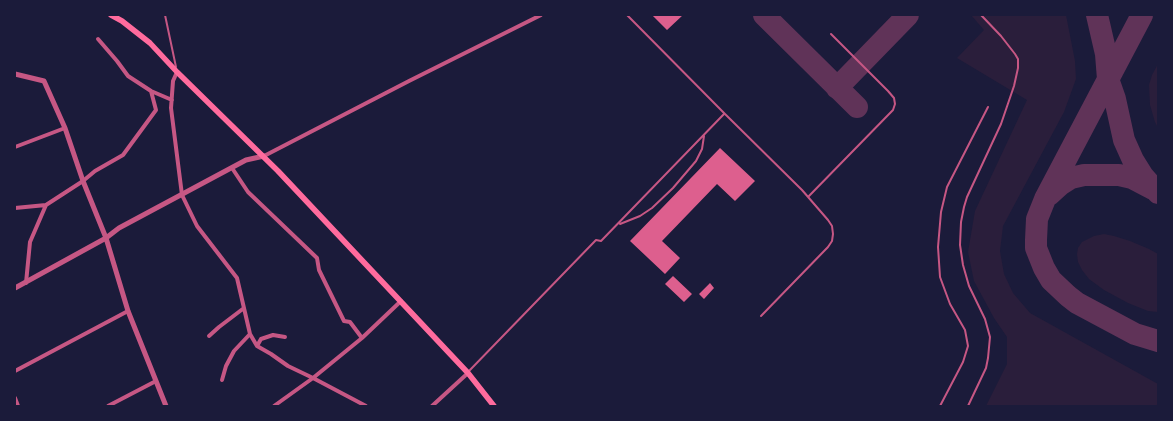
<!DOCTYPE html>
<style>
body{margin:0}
#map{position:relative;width:1173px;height:421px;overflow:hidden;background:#1b1b3a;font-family:Ubuntu,sans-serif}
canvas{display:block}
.frame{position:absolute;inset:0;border:16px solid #1b1b3a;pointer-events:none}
</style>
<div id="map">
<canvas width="1173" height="421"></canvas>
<div class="frame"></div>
</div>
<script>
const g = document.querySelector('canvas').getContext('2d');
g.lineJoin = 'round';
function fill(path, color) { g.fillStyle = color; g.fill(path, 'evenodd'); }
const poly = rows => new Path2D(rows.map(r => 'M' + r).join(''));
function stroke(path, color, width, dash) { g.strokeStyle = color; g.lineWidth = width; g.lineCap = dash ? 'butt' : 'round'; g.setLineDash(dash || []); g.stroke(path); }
fill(poly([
 [971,15,1066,15,1075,61,1076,79,1064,112,1003,226,1000,251,1004,274,1013,293,1030,313,1158,384,1158,403,1156,406,986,406,1007,364,1007,337,994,318,974,281,968,252,975,211,1027,100,957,58,984,30],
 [1158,64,1158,128,1155,122,1150,105,1149,85,1152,75],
 [1104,234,1114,236,1130,241,1149,249,1158,254,1158,312,1148,311,1128,303,1104,290,1089,279,1082,270,1078,262,1077,254,1078,248,1082,242,1094,236]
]), '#2a1e3b');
stroke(poly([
 [764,15,857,107],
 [1097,15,1106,54,1108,79,1115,99,1124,140,1133,160,1143,176,1158,193],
 [1142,15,1045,199,1037,219,1036,240,1036,248,1044,268,1051,280,1068,296,1077,303,1135,334,1158,341],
 [837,88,908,15],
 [1049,195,1060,185,1071,178,1084,175,1119,175,1132,178,1153,189]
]), '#603358', 22);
fill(poly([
 [652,15,683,15,667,30],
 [720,148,755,181,735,201,717,184,662,241,680,258,665,274,630,241],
 [673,276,692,294,684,302,665,284],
 [710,283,714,288,704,299,699,294]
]), '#dd5f8e');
stroke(poly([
 [165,15,176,67],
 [627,15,725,114,802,190,828,220,832,226,833,234,832,241,828,247,761,316],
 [808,197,893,110,895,104,894,98,888,91,831,34],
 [620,224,640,216,652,208,673,188,696,161,702,149,704,136],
 [469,371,596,240,601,241,724,114],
 [940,406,963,362,968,346,965,330,950,304,940,277,938,247,941,212,947,187,988,107],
 [968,406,986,368,988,358,990,337,985,319,969,286,963,265,960,245,961,222,964,207,967,197,1001,124,1014,86,1018,68,1018,59,1015,54,1001,36,981,15]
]), '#c65784', 2);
stroke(poly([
 [98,39,117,61,128,76,151,91,172,100],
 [177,72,173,81,171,108,182,195,197,226,237,278,250,334,257,346,271,354,288,366,313,378,366,406],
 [15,147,65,128],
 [264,156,409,81,541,15],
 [232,168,248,192,317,258,319,270,344,321,350,322,362,338],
 [15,208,46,205],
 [26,283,30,242,46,205,83,181,95,171,123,155,156,110,151,91],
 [209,336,219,327,244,308],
 [257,346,261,339,273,335,285,337],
 [15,371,128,311],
 [222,380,226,366,234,351,250,334],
 [15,398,18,406],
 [108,406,156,381],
 [274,406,313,378,362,338,401,301],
 [432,406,468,373]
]), '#c65784', 4);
stroke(poly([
 [15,74,44,81,65,128,83,181,106,238,128,311,166,406],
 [15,288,106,238,119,228,246,160,264,156]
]), '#c65784', 5);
stroke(poly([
 [111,15,122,21,150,43,177,72,278,171,468,373,494,406]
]), '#ff6b9d', 5.5);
</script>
